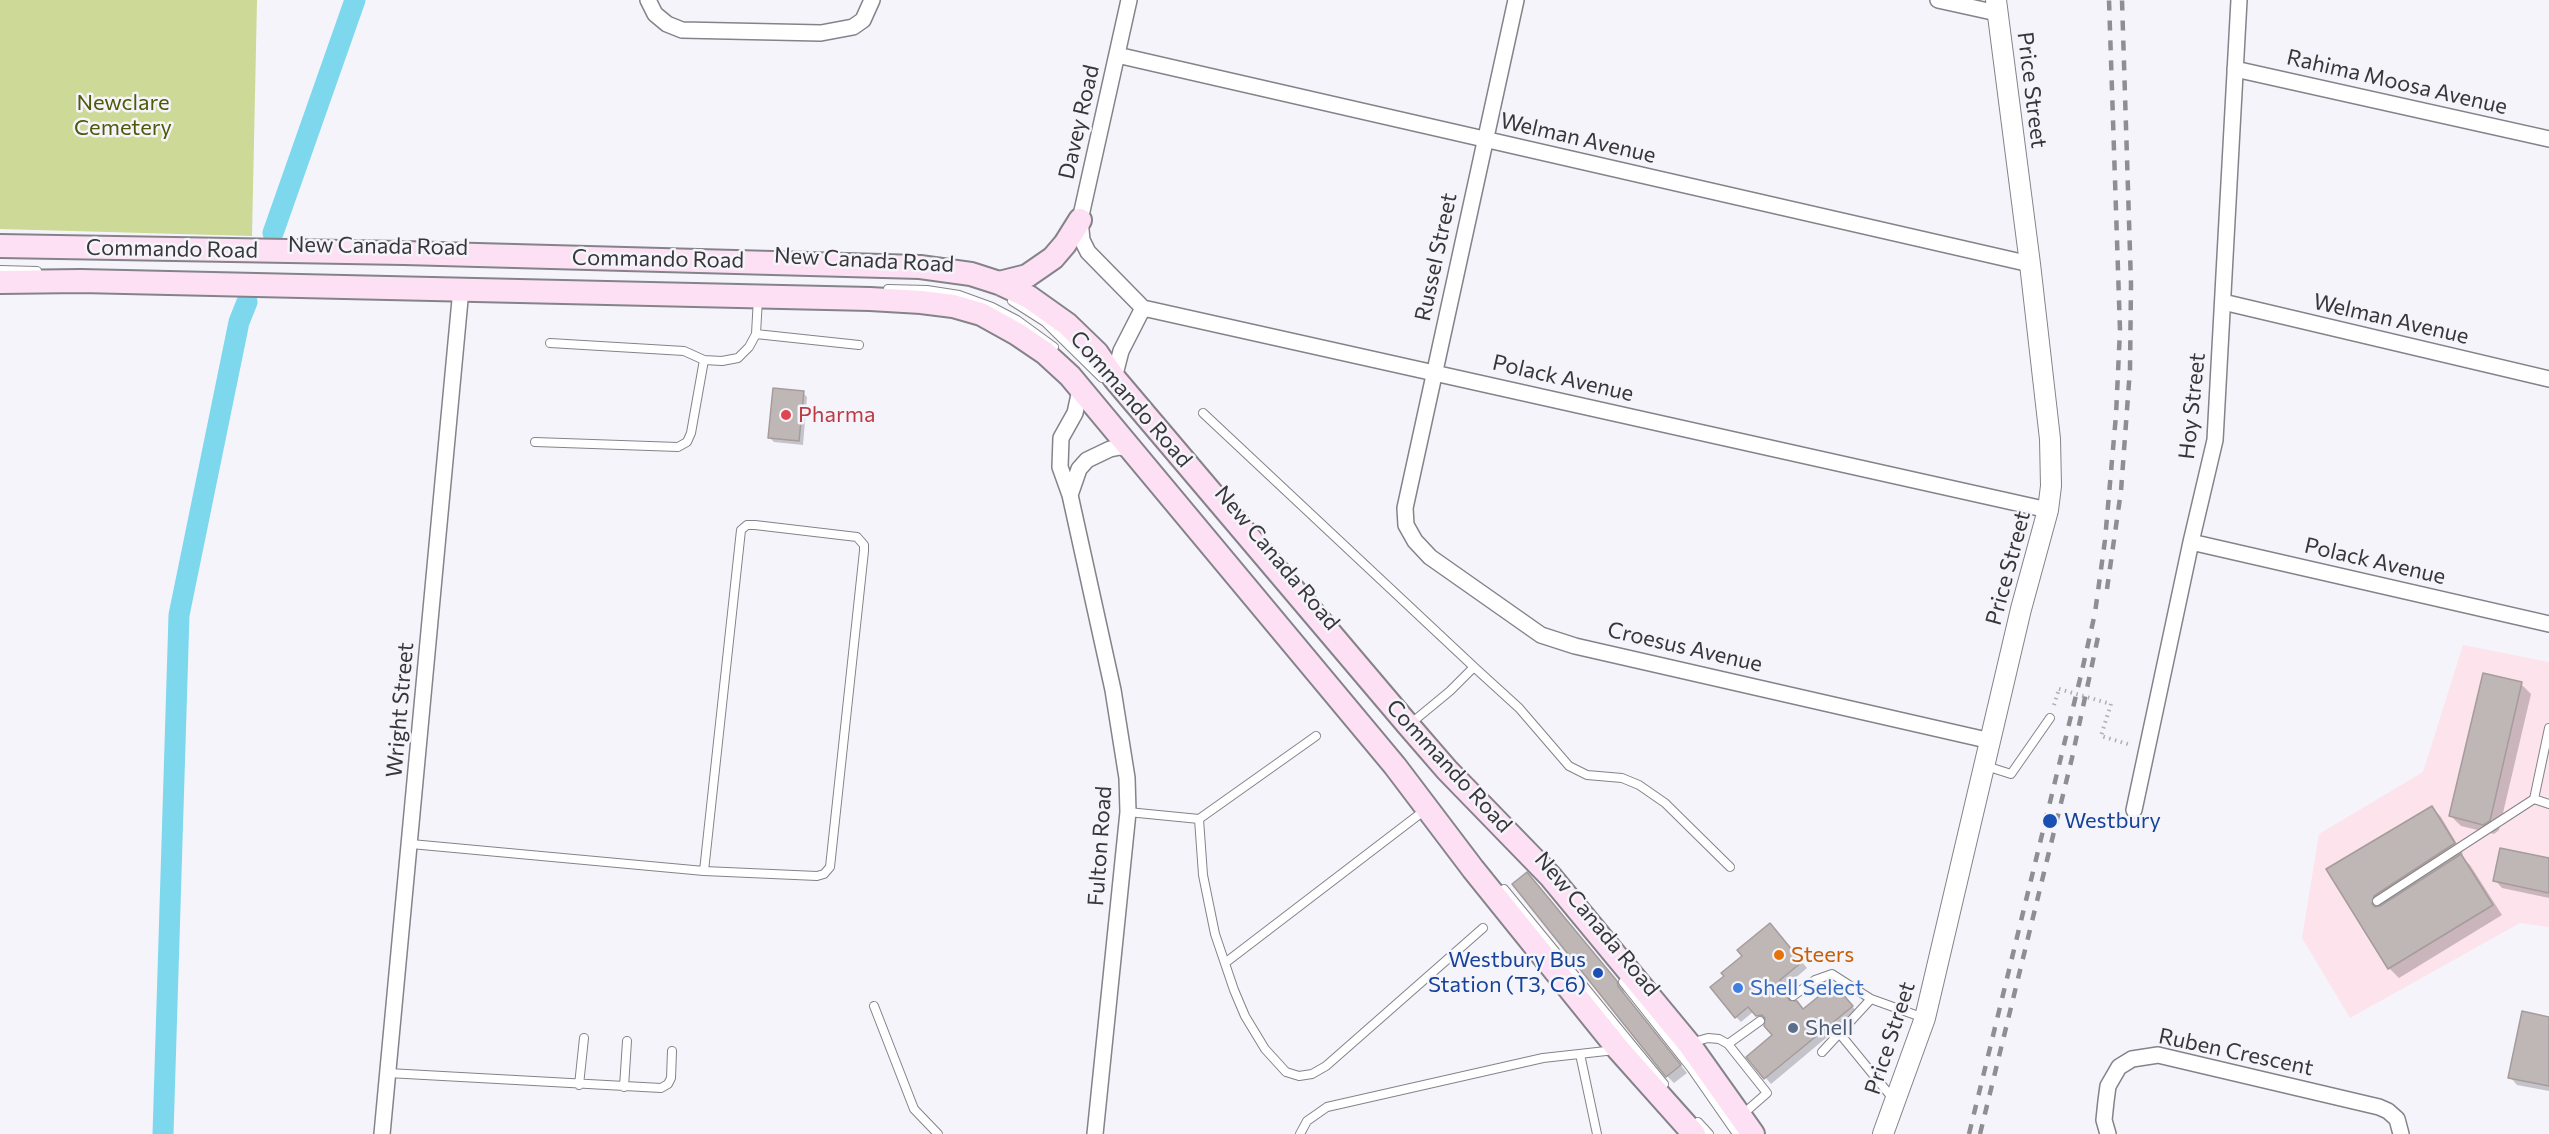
<!DOCTYPE html>
<style>
body{margin:0}
canvas{display:block;background:#f5f4fb}
</style>
<canvas width="2549" height="1134"></canvas>
<script>
const g = document.querySelector('canvas').getContext('2d');
g.lineJoin = 'round';
function fill(path, color) { g.fillStyle = color; g.fill(path, 'evenodd'); }
const poly = rows => new Path2D(rows.map(r => 'M' + r).join(''));
function stroke(path, color, width, dash) { g.strokeStyle = color; g.lineWidth = width; g.lineCap = dash ? 'butt' : 'round'; g.setLineDash(dash || []); g.stroke(path); }
function label(font, color, halo, rows, align = 'center') {
  g.font = font + ' Commissioner,sans-serif'; g.lineWidth = 5; g.setLineDash([]); g.textBaseline = 'middle'; g.strokeStyle = halo; g.fillStyle = color; for (const [text, x, y, turn = 0] of rows) {
    g.save(); g.translate(x, y); g.rotate((+turn || 0) * Math.PI / 180); g.textAlign = isNaN(turn) ? turn : align; if (halo) g.strokeText(text, 0, 0); g.fillText(text, 0, 0); g.restore();
  }
}
fill(poly([
 [2463,645,2549,662,2549,927,2520,923,2350,1018,2302,938,2319,834,2423,772]
]), '#fde3eb');
fill(poly([
 [0,0,257,0,252,236,0,229]
]), '#cdd997');
fill(poly([
 [803,393,807,397,803,445,774,442,770,438],
 [2521,684,2531,694,2499,830,2494,834,2461,826,2451,816],
 [2432,807,2441,817,2463,854,2461,856,2470,865,2502,915,2399,978,2389,968,2328,870],
 [2549,860,2549,898,2502,888,2495,880],
 [1534,881,1624,990,1625,995,1687,1073,1674,1083,1667,1076],
 [1776,930,1807,968,1785,987,1794,998,1792,1002,1804,1010,1840,991,1857,1012,1771,1084,1748,1057,1774,1036,1766,1021,1754,1011,1741,1022,1736,1017],
 [2549,1018,2549,1091,2517,1085,2510,1077]
]), '#0003');
stroke(poly([
 [273,233,355,0],
 [163,1134,179,615,239,322,247,302]
]), '#7dd8ee', 21);
const building = poly([
 [773,388,804,391,799,441,768,438,773,388],
 [2483,673,2522,682,2490,821,2483,825,2449,816,2483,673],
 [2432,806,2455,843,2374,896,2372,904,2375,907,2380,906,2461,854,2493,905,2388,969,2326,869,2432,806],
 [2500,848,2549,858,2549,893,2493,881,2500,848],
 [1527,872,1617,981,1618,986,1681,1065,1666,1077,1512,884,1527,872],
 [1770,923,1802,962,1780,980,1789,991,1787,996,1789,1000,1797,1001,1803,1009,1834,984,1853,1006,1764,1079,1746,1057,1772,1035,1764,1026,1765,1018,1762,1015,1756,1016,1748,1007,1735,1018,1710,987,1724,976,1721,973,1742,956,1737,950,1770,923],
 [2522,1011,2549,1017,2549,1086,2508,1078,2522,1011]
]);
fill(building, '#bfb7b5');
stroke(building, '#a59c9b', 1.5);
const service = poly([
 [0,270,37,271],
 [888,289,927,290,959,295,992,307,1017,320,1054,347],
 [1012,301,1045,322,1102,378],
 [756,334,859,345],
 [550,343,684,351,704,360,722,361,738,358,749,347,756,334,758,298],
 [1203,413,1474,667],
 [535,442,678,447,687,442,691,433,704,360],
 [1410,724,1450,691,1474,667,1519,708,1569,766,1587,775,1622,778,1639,785,1665,803,1730,867],
 [1986,766,2011,774,2050,718],
 [2534,799,2549,804],
 [1128,812,1199,819,1203,875,1215,934,1234,990,1245,1016,1265,1049,1286,1072,1299,1076,1312,1074,1326,1066,1483,928],
 [1199,819,1316,736],
 [411,844,704,871,817,876,824,874,830,867,864,551,864,545,857,537,755,525,747,525,741,530,704,871],
 [1504,889,1664,1084],
 [2377,901,2534,799,2549,728],
 [1225,963,1425,810],
 [1623,982,1691,1068,1737,1134],
 [1793,996,1815,980,1832,974,1871,999,1924,1018],
 [874,1006,914,1109,938,1134],
 [1840,1034,1894,1100],
 [1690,1043,1708,1038,1719,1039,1728,1044,1767,1093,1743,1114],
 [1728,1044,1760,1021],
 [1822,1052,1871,999],
 [1580,1054,1597,1134],
 [388,1073,661,1088,668,1084,671,1078,672,1051],
 [579,1085,584,1038],
 [624,1087,627,1041],
 [1698,1122,1709,1134],
 [1300,1134,1307,1121,1327,1107,1543,1058,1615,1050]
]);
const minor = poly([
 [648,0,655,14,667,24,682,30,821,33,853,27,863,20,872,0],
 [1129,0,1080,220,1082,240,1088,252,1143,308,2048,510],
 [1516,0,1405,508,1406,525,1415,541,1430,557,1541,635,1575,646,1991,741],
 [1938,0,1997,13],
 [1117,55,2030,264],
 [2235,69,2549,139],
 [2223,302,2549,379],
 [1114,378,1121,351,1143,308],
 [1080,390,1075,413,1061,438,1060,467,1070,495,1113,690,1127,778,1128,812,1095,1134],
 [1070,495,1079,469,1087,460,1110,449,1120,447,1132,450],
 [2191,542,2549,624],
 [2134,810,2191,542,2215,440,2239,0],
 [382,1134,461,289],
 [2108,1134,2104,1120,2106,1101,2108,1086,2119,1067,2132,1059,2158,1055,2379,1107,2388,1111,2397,1119,2401,1134]
]);
const tertiary = poly([
 [1883,1134,1925,1018,2021,609,2048,510,2051,486,2050,439,2030,264,1996,0]
]);
const secondary = poly([
 [0,246,404,253,920,267,971,274,999,283,1029,297,1067,324,1097,353,1114,378,1408,725,1447,770,1550,876,1689,1044,1753,1134],
 [0,282,81,281,870,299,921,302,953,306,981,314,1017,334,1045,353,1070,376,1395,766,1473,869,1619,1050,1694,1134],
 [999,283,1027,276,1053,258,1065,244,1080,220]
]);
stroke(service, '#84838a', 10);
stroke(minor, '#84838a', 18);
stroke(tertiary, '#84838a', 22);
stroke(secondary, '#84838a', 26);
stroke(poly([
 [2111,704,2101,736,2131,745],
 [2054,705,2059,689]
]), '#b0afb4', 4, [1.5, 4.5]);
stroke(service, '#fff', 8);
stroke(minor, '#fff', 15);
stroke(tertiary, '#fff', 20);
stroke(secondary, '#fde0f3', 22);
stroke(poly([
 [2107,589,2121,491,2130,369,2131,284,2122,0],
 [1969,1134,2081,675,2095,613,2105,540,2116,415,2120,330,2109,0],
 [1980,1134,2072,758,2098,637]
]), '#8f8e93', 4.5, [10, 10]);
stroke(poly([
 [2059,689,2111,704]
]), '#b0afb4', 4, [1.5, 4.5]);
for (const [x, y, r, color] of [
 [786,415,6,"#e0444e"],
 [2050,821,8,"#1a4fb4"],
 [1779,955,6,"#e8710a"],
 [1598,973,6,"#1a4fb4"],
 [1738,988,6,"#3f7fe0"],
 [1793,1028,6,"#5c6f8a"]
]) { const dot = new Path2D(); dot.arc(x, y, r, 0, 2 * Math.PI); g.fillStyle = color; g.fill(dot); stroke(dot, '#f5f4fb', 2); }
label('22px', '#373639', '#f5f4fb', [
 ["Rahima Moosa Avenue",2397,82,13],
 ["Price Street",2032,90,83],
 ["Davey Road",1079,122,-77],
 ["Welman Avenue",1578,138,13],
 ["New Canada Road",378,246,1],
 ["Commando Road",172,249,1],
 ["Russel Street",1436,257,-78],
 ["Commando Road",658,259,1],
 ["New Canada Road",864,260,3],
 ["Welman Avenue",2391,319,13],
 ["Polack Avenue",1563,378,13],
 ["Commando Road",1131,399,49],
 ["Hoy Street",2192,406,-84],
 ["New Canada Road",1277,558,50],
 ["Polack Avenue",2375,561,13],
 ["Price Street",2008,568,-75],
 ["Croesus Avenue",1685,647,13],
 ["Wright Street",400,710,-85],
 ["Commando Road",1449,766,47],
 ["Fulton Road",1100,846,-86],
 ["New Canada Road",1597,924,50],
 ["Price Street",1890,1038,-72],
 ["Ruben Crescent",2236,1052,12]
]);
label('22px', '#505907', '#f5f4fb', [
 ["Newclare",123,103],
 ["Cemetery",123,128]
]);
label('22px', '#be3a42', '#f5f4fb', [
 ["Pharma",798,415]
], 'left');
label('22px', '#164399', '#f5f4fb', [
 ["Westbury",2064,821],
 ["Westbury Bus",1586,960,"right"],
 ["Station (T3, C6)",1586,985,"right"]
], 'left');
label('22px', '#c56008', '#f5f4fb', [
 ["Steers",1791,955]
], 'left');
label('22px', '#366cbe', '#f5f4fb', [
 ["Shell Select",1750,988]
], 'left');
label('22px', '#4e5e75', '#f5f4fb', [
 ["Shell",1805,1028]
], 'left');
</script>
